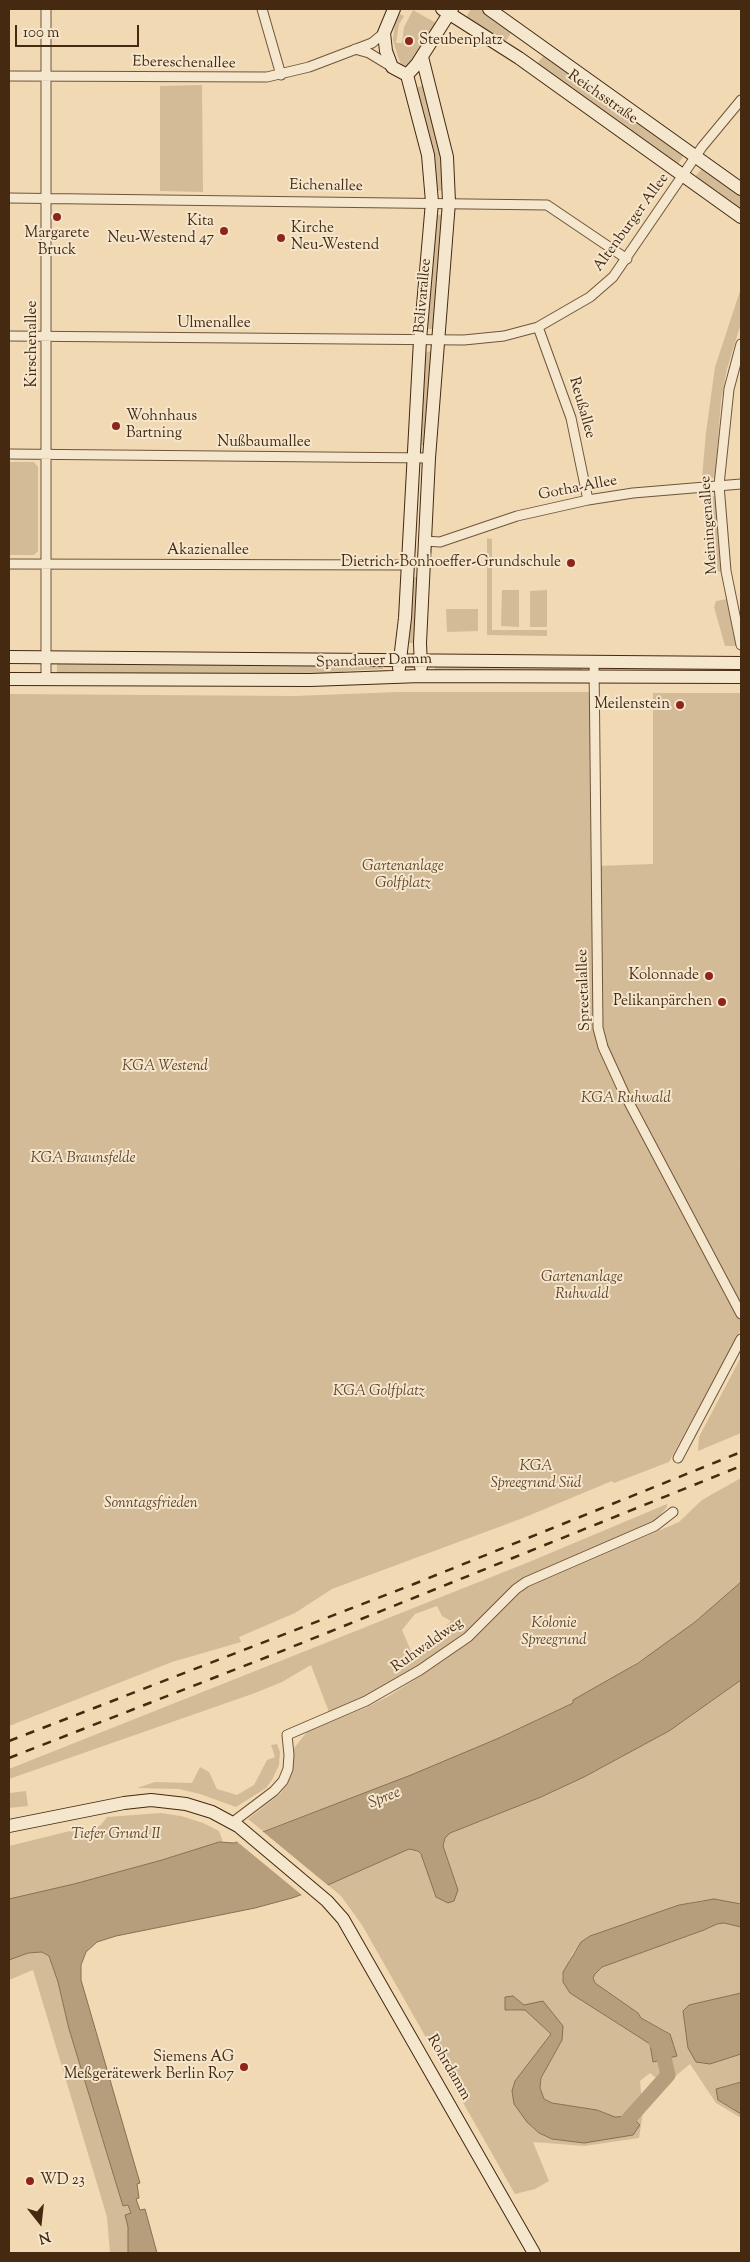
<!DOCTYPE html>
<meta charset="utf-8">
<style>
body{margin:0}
#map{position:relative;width:750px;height:2262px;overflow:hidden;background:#f0d9b3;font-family:"Sorts Mill Goudy",serif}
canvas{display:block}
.frame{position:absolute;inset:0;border:10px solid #452910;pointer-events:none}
.north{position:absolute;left:15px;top:2197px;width:50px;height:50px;-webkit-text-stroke:4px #f5e6ce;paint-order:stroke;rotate:164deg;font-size:14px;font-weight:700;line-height:20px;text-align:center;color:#452910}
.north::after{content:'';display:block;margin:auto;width:18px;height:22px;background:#452910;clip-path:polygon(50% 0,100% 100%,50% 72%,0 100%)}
.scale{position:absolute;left:15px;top:25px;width:124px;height:22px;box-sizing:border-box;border:2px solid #452910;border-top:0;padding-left:6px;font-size:15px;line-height:18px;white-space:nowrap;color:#452910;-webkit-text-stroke:4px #f5e6ce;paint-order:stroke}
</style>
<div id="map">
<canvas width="750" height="2262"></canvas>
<div class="frame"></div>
<div class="north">N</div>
<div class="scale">100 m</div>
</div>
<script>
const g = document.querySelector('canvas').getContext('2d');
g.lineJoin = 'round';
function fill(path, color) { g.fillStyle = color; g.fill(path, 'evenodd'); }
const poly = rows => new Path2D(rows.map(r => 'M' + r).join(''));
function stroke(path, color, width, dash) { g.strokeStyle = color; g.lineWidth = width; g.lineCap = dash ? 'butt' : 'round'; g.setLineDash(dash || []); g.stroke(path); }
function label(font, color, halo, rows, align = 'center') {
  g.font = font + ' "Sorts Mill Goudy",serif'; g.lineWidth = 4; g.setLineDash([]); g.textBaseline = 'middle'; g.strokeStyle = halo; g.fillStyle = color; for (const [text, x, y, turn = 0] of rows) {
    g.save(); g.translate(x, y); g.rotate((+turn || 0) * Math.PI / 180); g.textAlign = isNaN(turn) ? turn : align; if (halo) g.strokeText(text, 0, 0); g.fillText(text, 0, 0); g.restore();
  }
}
fill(poly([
 [471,9,483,9,513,30,504,44,465,19],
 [413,10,436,23,409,66,406,66,401,64,398,57,393,40,395,23,400,14,404,16,399,24,396,43,402,43,404,27],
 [546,53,686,152,676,167,535,66],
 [202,85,203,192,160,191,160,86],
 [425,85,440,142,446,190,435,191,415,88],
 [704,166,741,192,741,213,693,179],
 [434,215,445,215,434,329,424,329],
 [741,288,741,323,727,369,721,401,715,477,713,478,704,478,702,477,706,433,715,367],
 [422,351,433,352,427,445,417,445],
 [9,462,34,462,38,467,38,551,34,555,9,555],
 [715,496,722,571,709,574,703,497],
 [487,538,492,539,492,630,547,630,547,636,487,635],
 [410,577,420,577,416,643,406,643],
 [502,590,519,590,519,627,501,626],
 [547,590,547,627,530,627,530,591],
 [727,599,731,621,738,646,725,646,714,607,716,601],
 [446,609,478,609,478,631,447,632],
 [57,662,383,664,383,669,346,671,327,676,57,675],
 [435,665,582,666,582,672,435,671],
 [399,692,594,692,597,866,653,864,653,693,741,693,741,1169,738,1165,741,1170,741,1329,669,1462,614,1483,612,1481,523,1518,332,1589,295,1613,239,1637,241,1642,172,1662,9,1726,9,694,295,696],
 [741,1357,741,1433,698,1451,699,1437],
 [741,1478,741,1582,695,1622,660,1648,574,1702,499,1738,412,1775,263,1831,248,1819,280,1794,287,1785,293,1770,294,1748,307,1732,365,1708,389,1696,425,1673,474,1639,524,1589,679,1522,702,1500],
 [667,1504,667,1507,655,1521,522,1580,510,1588,472,1627,449,1645,387,1686,329,1712,311,1665,282,1682,255,1693,9,1779,9,1769,529,1562],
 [437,1606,442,1616,451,1621,414,1658,402,1630,415,1614],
 [741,1680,741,1904,704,1900,679,1905,590,1936,581,1942,572,1954,562,1977,570,1993,650,2044,653,2061,676,2056,670,2033,641,2018,638,2013,595,1983,593,1978,595,1974,602,1967,704,1930,717,1924,724,1923,741,1927,741,1993,689,2005,710,2064,741,2054,741,2082,724,2086,718,2100,741,2114,741,2118,716,2103,690,2064,665,2085,650,2073,640,2081,643,2112,639,2138,584,2146,533,2142,549,2181,535,2189,515,2194,362,1925,341,1896,328,1885,409,1849,418,1851,423,1858,458,1890,443,1846,445,1838,450,1833,541,1797,584,1777,669,1731],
 [513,1996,562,2040,541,2078,540,2088,544,2099,552,2103,597,2110,615,2117,629,2116,584,2143,552,2139,539,2133,515,2081,551,2034,525,2010,509,2011],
 [277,1744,280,1752,279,1765,272,1780,266,1788,236,1807,200,1794,179,1789,137,1788,155,1782,192,1783,200,1767,209,1772,217,1789,237,1795,254,1785,267,1760,275,1757,271,1745],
 [9,1789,10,1793,26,1791,28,1806,9,1808],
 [161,1813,181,1816,203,1823,219,1831,223,1842,234,1843,219,1842,162,1860,74,1884,9,1899,9,1846,70,1831,90,1831,101,1825,107,1817],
 [42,1952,49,1956,58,1982,69,2029,123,2206,128,2204,131,2213,126,2215,128,2227,128,2253,110,2253,107,2217,33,1970,9,1980,9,1960,28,1953]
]), '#d3bb97');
const water = poly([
 [741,1582,741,1680,669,1731,584,1777,541,1797,450,1833,445,1838,443,1846,458,1890,454,1901,448,1903,436,1897,421,1854,418,1851,409,1849,328,1885,292,1898,255,1908,116,1936,97,1942,86,1952,81,1965,81,1980,140,2183,137,2184,139,2198,136,2199,140,2210,145,2209,157,2253,128,2253,128,2227,125,2215,131,2213,128,2205,123,2206,69,2029,58,1982,49,1956,42,1952,28,1953,9,1960,9,1899,74,1884,162,1860,219,1842,234,1843,411,1775,499,1738,573,1703,573,1700,638,1663,695,1622,741,1582],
 [714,1899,741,1904,741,1927,724,1923,717,1924,704,1930,602,1967,595,1974,593,1978,595,1983,638,2013,641,2018,670,2034,677,2056,653,2062,650,2044,570,1993,563,1982,563,1972,581,1942,590,1936,679,1905,714,1899],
 [741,1993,741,2054,710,2064,696,2062,688,2048,683,2011,689,2005,741,1993],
 [513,1996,524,2005,543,2001,563,2026,562,2040,541,2078,540,2088,544,2099,552,2103,597,2110,615,2117,629,2116,637,2108,641,2111,635,2120,640,2125,633,2135,584,2143,552,2139,539,2133,527,2122,514,2104,512,2091,515,2081,551,2034,525,2010,505,2010,505,1997,513,1996],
 [741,2082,741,2114,718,2100,716,2089,741,2082]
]);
fill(water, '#b69d7c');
stroke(water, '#896f51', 1);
fill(poly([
 [261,1830,330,1887,303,1896,235,1840,259,1832]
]), '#f0d9b3');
stroke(poly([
 [626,2122,668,2075,662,2049,656,2042]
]), '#b69d7c', 15);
const street = poly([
 [262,9,281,75],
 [355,49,369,53,392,67],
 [9,76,267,77,309,67,372,43,384,33],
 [9,198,547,205,627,259],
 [538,327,571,418,588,500],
 [9,336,464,340,504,336,538,327,590,297,613,277,702,147,741,100],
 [741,344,729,389,719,485,726,571,741,645],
 [9,454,429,458],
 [425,541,440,542,517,516,588,500,633,493,741,484],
 [9,564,406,565],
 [594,662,598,1028,603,1047,625,1095,741,1314],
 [46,679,46,9],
 [678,1458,741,1339],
 [233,1822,274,1791,283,1781,288,1769,289,1755,287,1735,366,1701,420,1670,468,1637,516,1589,526,1582,655,1526,673,1512]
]);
const secondary = poly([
 [394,9,384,33,386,51,392,67,407,75,417,64,452,9],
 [442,9,519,58,741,217],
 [489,9,741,189],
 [9,657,741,663],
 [421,667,420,643,429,458,449,202,447,157,422,57],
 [399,668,405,618,420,340,432,202,428,155,407,75],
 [9,679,310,680,421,676,741,677],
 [9,1826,124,1803,151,1800,186,1804,212,1812,238,1826,327,1901,343,1919,534,2253]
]);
stroke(street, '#705539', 11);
stroke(secondary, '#452910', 14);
stroke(street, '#f5e6ce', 9);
stroke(secondary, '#f5e6ce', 12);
stroke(poly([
 [9,1741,414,1584,741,1452],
 [9,1758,267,1657,741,1466]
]), '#452910', 2.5, [9, 9]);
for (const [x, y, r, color] of [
 [409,41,5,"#8f2418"],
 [57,217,5,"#8f2418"],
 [224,231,5,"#8f2418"],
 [281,238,5,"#8f2418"],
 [116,426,5,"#8f2418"],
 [571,563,5,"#8f2418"],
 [680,705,5,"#8f2418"],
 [709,976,5,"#8f2418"],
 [722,1002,5,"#8f2418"],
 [244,2067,5,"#8f2418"],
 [30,2181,5,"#8f2418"]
]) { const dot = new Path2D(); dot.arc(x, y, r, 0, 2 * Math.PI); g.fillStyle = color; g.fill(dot); stroke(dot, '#f5e6ce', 2); }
label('15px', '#452910', '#f5e6ce', [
 ["Steubenplatz",419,41,"left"],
 ["Kita",214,222],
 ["Neu-Westend 47",214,239],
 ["Kirche",291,229,"left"],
 ["Neu-Westend",291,246,"left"],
 ["Margarete",57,234,"center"],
 ["Bruck",57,251,"center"],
 ["Wohnhaus",126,417,"left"],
 ["Bartning",126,434,"left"],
 ["Dietrich-Bonhoeffer-Grundschule",561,563],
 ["Meilenstein",670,705],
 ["Kolonnade",699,976],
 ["Pelikanpärchen",712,1002],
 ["Siemens AG",234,2058],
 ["Meßgerätewerk Berlin Ro7",234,2075],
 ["WD 23",40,2181,"left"]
], 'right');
label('15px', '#452910', '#f5e6ce', [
 ["Ebereschenallee",184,64,1],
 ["Reichsstraße",602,98,35],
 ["Eichenallee",326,187,1],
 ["Altenburger Allee",632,223,-54],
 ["Bolivarallee",424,296,-85],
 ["Ulmenallee",214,324],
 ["Kirschenallee",33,344,-90],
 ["Reußallee",581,408,74],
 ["Nußbaumallee",264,443],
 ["Gotha-Allee",578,489,-11],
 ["Meiningenallee",710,525,-94],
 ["Akazienallee",208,551],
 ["Spandauer Damm",374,662,-2],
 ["Spreetalallee",585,990,-92],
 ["Ruhwaldweg",428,1646,-35],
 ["Rohrdamm",448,2068,60]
]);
label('italic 15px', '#61462b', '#f5e6ce', [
 ["Gartenanlage",403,867],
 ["Golfplatz",403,884],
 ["KGA Westend",165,1067],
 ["KGA Ruhwald",626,1099],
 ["KGA Braunsfelde",83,1159],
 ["Gartenanlage",582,1278],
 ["Ruhwald",582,1295],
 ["KGA Golfplatz",379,1392],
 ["KGA",536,1467],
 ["Spreegrund Süd",536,1484],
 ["Sonntagsfrieden",151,1504],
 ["Kolonie",554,1624],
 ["Spreegrund",554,1641],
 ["Tiefer Grund II",116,1835]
]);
label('italic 16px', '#61462b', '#f5e6ce', [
 ["Spree",385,1799,-22]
]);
</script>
